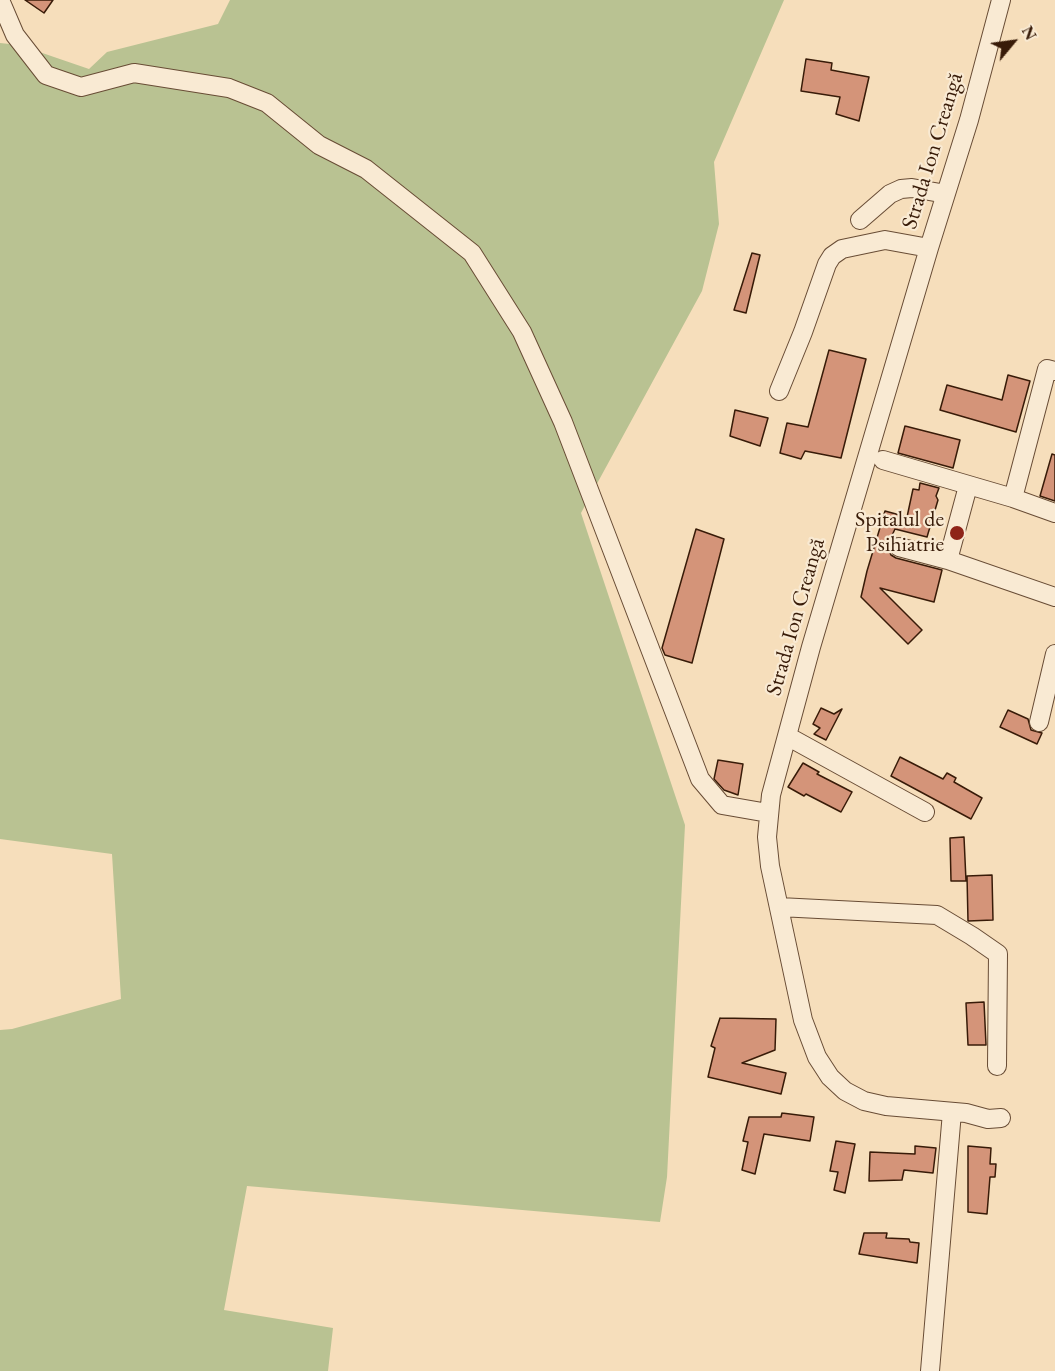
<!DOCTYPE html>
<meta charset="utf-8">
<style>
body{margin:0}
#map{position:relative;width:1055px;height:1371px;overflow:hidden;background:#f6debb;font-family:"EB Garamond",serif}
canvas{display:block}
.north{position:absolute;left:983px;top:12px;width:60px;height:60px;-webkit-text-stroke:4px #f9ead3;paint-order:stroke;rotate:61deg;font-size:16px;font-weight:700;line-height:24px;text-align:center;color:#381b08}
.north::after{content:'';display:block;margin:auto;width:21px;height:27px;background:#381b08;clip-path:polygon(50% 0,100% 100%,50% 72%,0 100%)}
</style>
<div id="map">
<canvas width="1055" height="1371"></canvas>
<div class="north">N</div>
</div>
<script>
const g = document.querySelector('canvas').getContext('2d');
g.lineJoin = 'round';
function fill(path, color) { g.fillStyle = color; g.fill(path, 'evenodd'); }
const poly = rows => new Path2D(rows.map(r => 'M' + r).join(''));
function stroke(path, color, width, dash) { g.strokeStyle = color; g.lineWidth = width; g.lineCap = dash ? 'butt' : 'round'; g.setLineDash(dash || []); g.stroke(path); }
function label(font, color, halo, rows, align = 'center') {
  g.font = font + ' "EB Garamond",serif'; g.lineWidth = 4.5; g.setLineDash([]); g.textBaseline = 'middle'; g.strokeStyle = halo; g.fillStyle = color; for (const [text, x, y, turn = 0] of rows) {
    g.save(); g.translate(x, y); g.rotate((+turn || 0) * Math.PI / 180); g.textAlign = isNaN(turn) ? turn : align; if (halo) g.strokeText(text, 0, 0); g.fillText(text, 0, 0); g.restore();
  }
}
fill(poly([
 [230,0,784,0,714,162,719,224,702,291,581,513,685,825,667,1177,660,1222,247,1186,224,1310,333,1328,328,1371,0,1371,0,1030,12,1029,121,999,112,854,0,839,0,43,19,45,89,69,107,52,218,24]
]), '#b9c292');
const building = poly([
 [25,0,53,0,44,13,25,0],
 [806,59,832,63,831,70,869,77,859,121,836,114,840,97,801,91,806,59],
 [752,253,760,255,746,313,734,310,752,253],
 [829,350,866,359,841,458,805,451,801,459,780,453,787,423,808,427,829,350],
 [1008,375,1030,381,1016,432,940,410,947,385,1002,400,1008,375],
 [735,410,768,418,760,446,730,436,735,410],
 [905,426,960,440,953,468,898,453,905,426],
 [1052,454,1055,455,1055,501,1040,496,1052,454],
 [920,483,939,488,936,496,938,500,927,537,895,529,888,544,888,549,891,555,896,558,942,570,934,602,880,588,922,630,908,644,861,597,867,571,885,511,907,517,913,489,919,490,920,483],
 [696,529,724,539,692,663,665,655,662,648,696,529],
 [821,708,834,714,842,709,826,740,814,734,820,728,813,724,821,708],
 [1008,710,1028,719,1031,730,1042,733,1037,744,1000,727,1008,710],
 [900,757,943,779,947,773,956,778,954,782,982,798,971,819,891,776,900,757],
 [718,760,743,764,738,795,724,790,714,779,718,760],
 [803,763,819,772,817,774,852,792,841,812,806,794,804,796,788,787,803,763],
 [964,837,966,881,951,881,950,838,964,837],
 [992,875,993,920,968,921,967,876,992,875],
 [984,1002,986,1045,968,1045,966,1003,984,1002],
 [720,1018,776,1019,775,1050,742,1063,786,1073,781,1094,708,1077,715,1048,711,1046,720,1018],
 [782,1113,814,1117,810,1141,764,1134,755,1174,742,1170,748,1142,743,1141,749,1117,781,1117,782,1113],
 [836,1141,855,1144,845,1193,834,1190,838,1172,830,1171,836,1141],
 [915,1146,936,1148,933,1173,904,1170,902,1180,869,1181,870,1152,915,1154,915,1146],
 [968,1146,991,1148,990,1164,996,1164,995,1177,990,1177,987,1214,968,1212,968,1146],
 [864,1233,887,1233,886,1238,909,1239,910,1242,919,1243,917,1263,859,1254,864,1233]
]);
fill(building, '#d49479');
stroke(building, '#381b08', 1.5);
const minor = poly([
 [0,0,15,35,46,75,81,87,134,73,229,88,267,103,319,145,366,169,472,253,522,332,563,422,700,779,722,805,768,813],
 [860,220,890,194,901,189,912,188,946,194],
 [779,391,803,332,827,264,832,256,842,249,885,240,929,248],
 [883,460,1013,498,1055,513],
 [1013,498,1047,369,1055,371],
 [899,547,948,560,1055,597],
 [948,560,968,486],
 [1039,722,1055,654],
 [787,736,925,812],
 [779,907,937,915,972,936,998,954,997,1066],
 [1001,1118,988,1119,966,1113,886,1106,864,1101,845,1091,830,1077,817,1057,803,1020,770,866,767,837,771,795,811,647,929,248,969,120,1001,0],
 [930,1371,952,1112]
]);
stroke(minor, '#684c35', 20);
stroke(minor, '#f9ead3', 18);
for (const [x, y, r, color] of [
 [957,533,8,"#8f2418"]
]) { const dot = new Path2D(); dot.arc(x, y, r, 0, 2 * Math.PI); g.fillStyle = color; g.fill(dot); stroke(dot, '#f9ead3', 2); }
label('22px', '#381b08', '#f9ead3', [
 ["Strada Ion Creangă",933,151,-73],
 ["Strada Ion Creangă",796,617,-74]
]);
label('22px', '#381b08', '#f9ead3', [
 ["Spitalul de",944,520],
 ["Psihiatrie",944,545]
], 'right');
</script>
